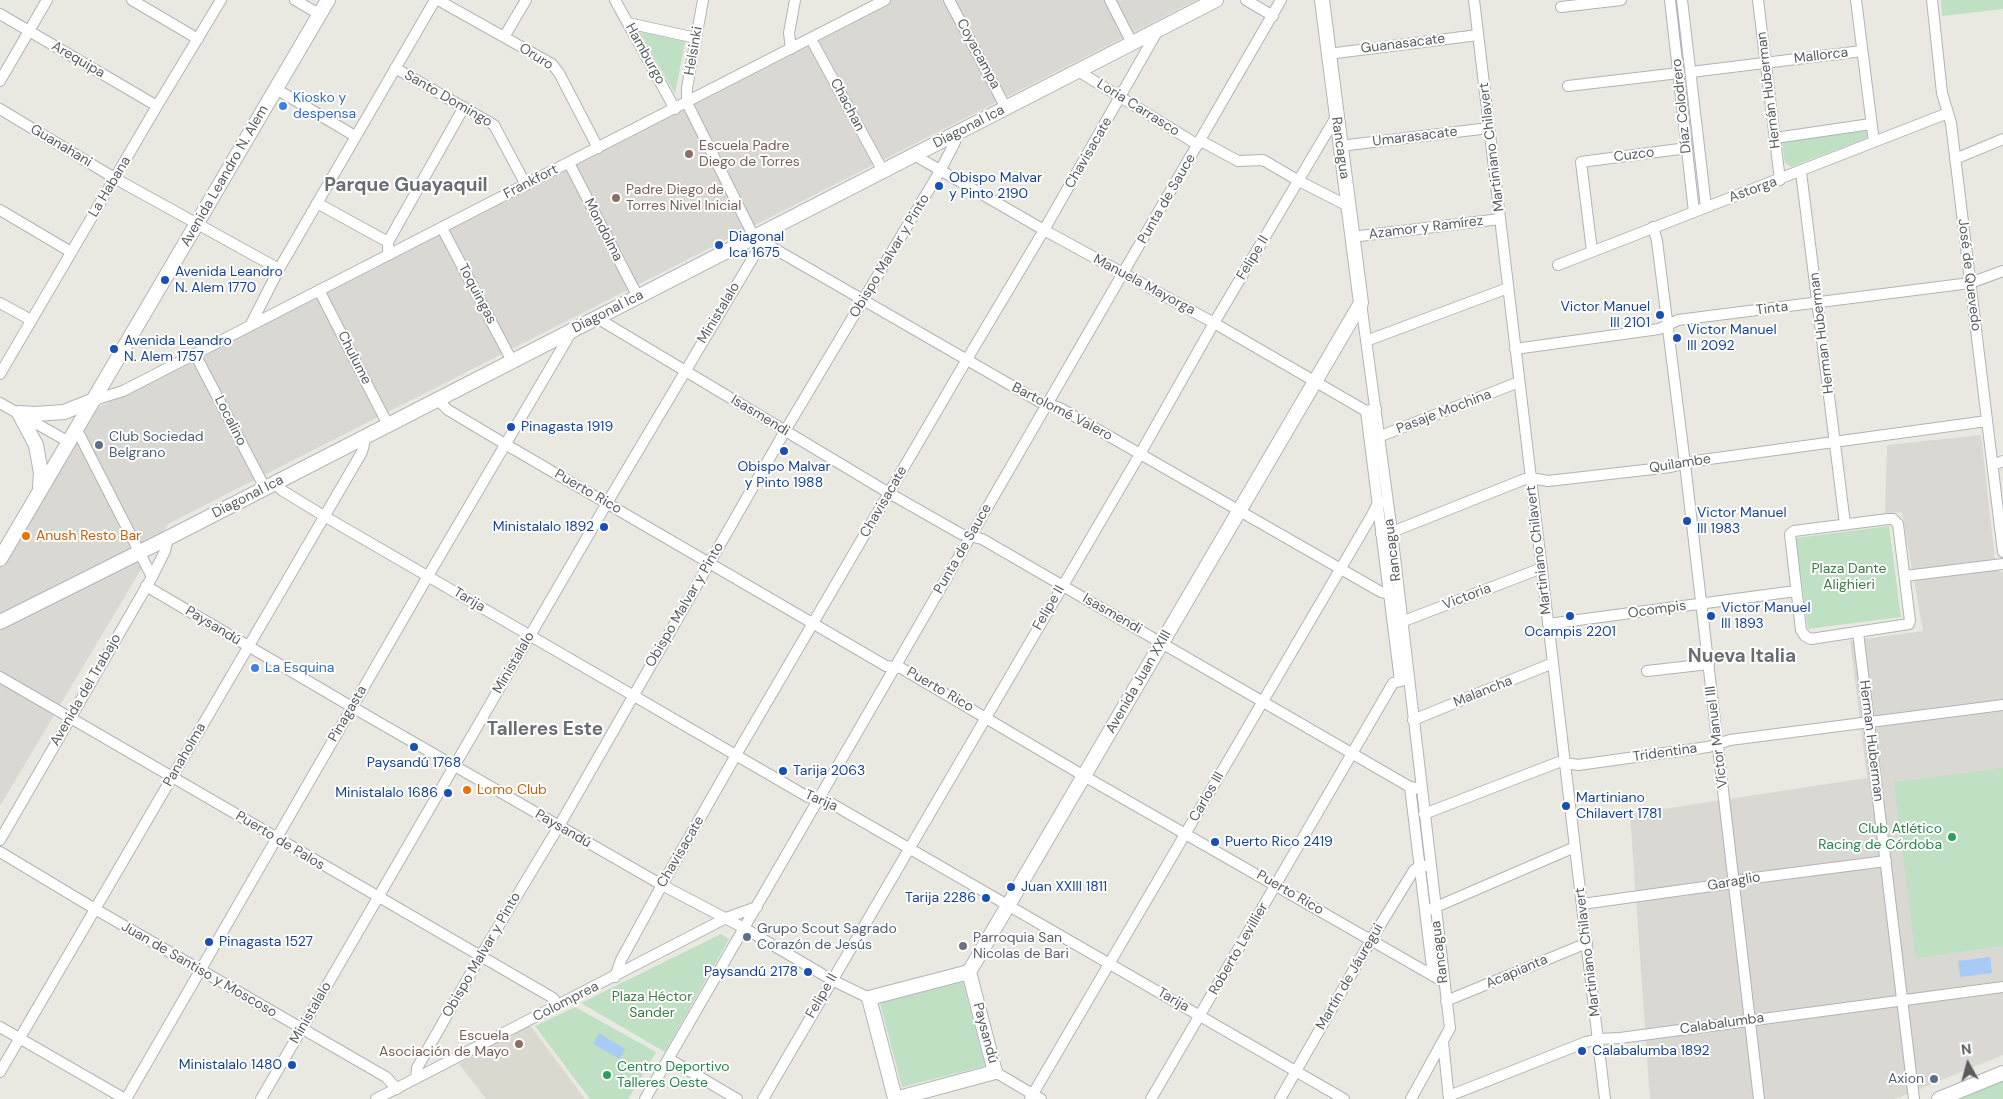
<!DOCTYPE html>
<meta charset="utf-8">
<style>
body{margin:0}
#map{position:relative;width:2003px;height:1099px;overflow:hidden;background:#eae9e1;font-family:"DM Sans",sans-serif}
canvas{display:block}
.north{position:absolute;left:1943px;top:1039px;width:50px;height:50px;-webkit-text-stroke:4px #fff;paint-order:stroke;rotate:353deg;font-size:14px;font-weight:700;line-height:20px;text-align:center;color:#595c60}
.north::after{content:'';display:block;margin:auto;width:18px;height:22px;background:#595c60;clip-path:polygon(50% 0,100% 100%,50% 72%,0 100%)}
</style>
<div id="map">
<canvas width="2003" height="1099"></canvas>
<div class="north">N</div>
</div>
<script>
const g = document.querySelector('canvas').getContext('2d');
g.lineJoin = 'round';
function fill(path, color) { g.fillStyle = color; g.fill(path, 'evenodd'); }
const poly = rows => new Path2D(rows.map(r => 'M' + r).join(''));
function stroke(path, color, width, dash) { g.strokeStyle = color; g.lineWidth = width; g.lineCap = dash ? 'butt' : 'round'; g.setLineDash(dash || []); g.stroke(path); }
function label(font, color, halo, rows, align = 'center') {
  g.font = font + ' "DM Sans",sans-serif'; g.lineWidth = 4; g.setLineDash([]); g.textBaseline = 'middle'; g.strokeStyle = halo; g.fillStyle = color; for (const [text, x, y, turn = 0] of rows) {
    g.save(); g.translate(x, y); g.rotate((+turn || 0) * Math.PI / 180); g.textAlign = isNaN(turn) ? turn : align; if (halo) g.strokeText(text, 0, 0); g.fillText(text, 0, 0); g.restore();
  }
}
fill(poly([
 [891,0,1197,0,168,524,0,806,0,566,97,408],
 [1981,435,1996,569,2003,573,2003,1055,1895,1099,1650,1099,1630,814,1867,778,1850,641,1923,631,1902,512,1885,514,1887,445]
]), '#d9d8d3');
fill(poly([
 [529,1024,585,1099,486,1099,459,1064]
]), '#dad8cf');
fill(poly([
 [1941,0,2003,0,2003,9,1942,16],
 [640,32,685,42,675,94],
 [1865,129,1868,133,1867,138,1791,167,1785,163,1782,142,1784,140],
 [1889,526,1901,617,1808,629,1796,538],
 [2003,768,2003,946,1916,958,1894,782],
 [721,934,729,939,665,1052,581,1003],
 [963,982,985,1066,902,1087,880,1003],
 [575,1007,656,1052,628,1099,590,1099,535,1026],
 [2003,1081,2003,1099,1959,1099]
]), '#bfe0c2');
fill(poly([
 [1990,957,1992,973,1960,977,1958,961],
 [599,1033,625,1049,620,1059,593,1044]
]), '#a7cbf4');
const minor = poly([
 [132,0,198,39],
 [295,0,319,14],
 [438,0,552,64,559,73,598,148],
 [615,0,675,109],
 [703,0,687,88,687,103,754,237,1040,402,1060,408,1381,592,1389,594,1398,593],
 [949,0,1006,108],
 [1110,0,1132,43],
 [1246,0,1273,16],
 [1474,0,1605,1099],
 [1670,0,1694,212],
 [1682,0,1706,207],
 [1758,0,1780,180],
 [1856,0,1874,142],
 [1932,0,1942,93,1951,123,2003,552],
 [1561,7,1621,0],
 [0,14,157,106],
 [628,23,696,38],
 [504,37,526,0],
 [811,39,883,171],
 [791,49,789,33,795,0],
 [1328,54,1478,35],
 [395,68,494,125,526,185],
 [1078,71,1198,145],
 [1691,72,1862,51],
 [0,81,47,0],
 [1568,86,1679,73],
 [276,89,355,136],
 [0,109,116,179,279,269],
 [1775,138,1871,124],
 [1201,141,1238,161,1263,160,1299,181,1348,206],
 [1340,146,1489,128],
 [914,155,1044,230,1214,323,1366,411,1376,409],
 [1955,159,2003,139],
 [569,163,638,297],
 [1801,172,1845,524],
 [317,203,388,242],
 [0,210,71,252],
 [1653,227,1657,241,1685,464,1759,1099],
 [442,228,512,361],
 [1352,237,1500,219],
 [1592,251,1581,162,1687,148],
 [388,254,388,242,464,107],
 [1558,265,1948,113],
 [319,290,388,425],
 [0,303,31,320],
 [1361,303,1392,532,1450,1028,1411,1099],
 [597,318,889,493,961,534,982,539,1410,787,1421,789],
 [250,326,279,269,435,0],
 [1366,341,1508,288],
 [1515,349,1659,329,1678,320,1970,283,2003,271],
 [195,354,265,488],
 [0,374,157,106,221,0],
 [94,400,123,391,885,0],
 [438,400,448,410,505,444,886,666,901,668,1084,776,1444,982],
 [0,403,69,442],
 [1366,411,1400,681],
 [77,430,152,577],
 [1373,439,1519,382],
 [1993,465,2003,461],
 [274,483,283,491,324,516,808,797,827,801,1344,1099],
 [1888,519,1893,519,1898,524,1910,621,1909,624,1811,639,1805,636,1801,630,1790,534,1794,531,1888,519],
 [1381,534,1392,532,1525,479,1531,478,1548,481,1671,467,1695,461,1987,421],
 [1905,576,2003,564],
 [146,586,352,707,662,885,744,928,832,980,869,998],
 [1396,624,1542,568],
 [1548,624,1796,591],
 [1858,632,1914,1099],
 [1647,671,1709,664],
 [0,677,553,998,558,1006],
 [1413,720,1553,663],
 [1410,787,1433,976],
 [1424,814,1559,762,1578,765,1708,747,1730,740,2003,705],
 [0,840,152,577,165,551,168,538],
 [0,852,95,909,386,1077,397,1089],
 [1582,904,1726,884,1746,879,1886,861],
 [1429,910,1575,847],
 [615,977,621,960,662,885,736,755,966,361,1044,230,1158,30],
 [1446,1001,1587,943],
 [0,1027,125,1099],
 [1443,1042,1449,1099],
 [669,1059,737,1099],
 [0,1072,362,452,366,436],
 [995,1072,1041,1099],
 [416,1078,417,1068,480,957,559,826,785,431,940,171,955,142,957,133],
 [1449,1096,1586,1042,1598,1039,1620,1038,2003,987],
 [126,1099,428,576,572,331],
 [261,1099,607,503,770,229],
 [376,1099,726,918,757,907],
 [645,1099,1281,0],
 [763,1099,1140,454,1214,323,1336,117],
 [1030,1099,1372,515,1377,505,1387,500],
 [1151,1099,1393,683,1408,679],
 [1280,1099,1371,940,1414,870,1419,867,1430,865]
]);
const secondary = poly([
 [19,413,36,445,41,473,40,487],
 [19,413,35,414,64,412,94,400],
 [0,559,328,0],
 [0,622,168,538,1216,0],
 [895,1098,869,998,969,972,1361,303,1322,0],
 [895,1099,995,1072,969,972],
 [1939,1099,2003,1073]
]);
stroke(minor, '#b1b3b7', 12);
stroke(secondary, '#b2b4ba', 16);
stroke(minor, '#fff', 10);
stroke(secondary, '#fff', 14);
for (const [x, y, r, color] of [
 [283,106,5,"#3f7fe0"],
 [689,154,5,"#8d6e63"],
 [939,186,5,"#1a4fb4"],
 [616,198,5,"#8d6e63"],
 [719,245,5,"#1a4fb4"],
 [165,280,5,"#1a4fb4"],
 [1660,315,5,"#1a4fb4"],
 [1677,338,5,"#1a4fb4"],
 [114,349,5,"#1a4fb4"],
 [511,427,5,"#1a4fb4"],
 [99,445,5,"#5c6f8a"],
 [784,451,5,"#1a4fb4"],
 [1687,521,5,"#1a4fb4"],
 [604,527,5,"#1a4fb4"],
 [26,536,5,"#e8710a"],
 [1570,616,5,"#1a4fb4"],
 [1711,616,5,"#1a4fb4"],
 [255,668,5,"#3f7fe0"],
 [414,747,5,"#1a4fb4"],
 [783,771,5,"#1a4fb4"],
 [467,790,5,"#e8710a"],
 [448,793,5,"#1a4fb4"],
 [1566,806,5,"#1a4fb4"],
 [1952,837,5,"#2e9e5b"],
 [1215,842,5,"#1a4fb4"],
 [1011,887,5,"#1a4fb4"],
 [986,898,5,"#1a4fb4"],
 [747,937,5,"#5c6f8a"],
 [209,942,5,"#1a4fb4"],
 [963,946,5,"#6b7280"],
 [808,972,5,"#1a4fb4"],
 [519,1044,5,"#8d6e63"],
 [1582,1051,5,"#1a4fb4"],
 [292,1065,5,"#1a4fb4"],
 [607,1075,5,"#2e9e5b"],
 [1934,1079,5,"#5c6f8a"]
]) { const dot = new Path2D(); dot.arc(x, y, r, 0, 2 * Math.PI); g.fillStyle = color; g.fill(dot); stroke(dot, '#fff', 2); }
label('14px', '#595c60', '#fff', [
 ["Guanasacate",1403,44,-7],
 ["Helsinki",694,51,-80],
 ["Hamburgo",645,54,61],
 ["Coyacampa",978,54,62],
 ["Mallorca",1821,56,-7],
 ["Oruro",536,57,32],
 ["Arequipa",78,60,30],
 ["Hernán Huberman",1769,90,-97],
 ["Santo Domingo",448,99,30],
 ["Chachan",847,105,62],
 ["Díaz Colodrero",1682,106,-96],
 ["Loria Carrasco",1138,108,32],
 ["Diagonal Ica",969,127,-27],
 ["Umarasacate",1415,137,-7],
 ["Guanahani",61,146,31],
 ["Martiniano Chilavert",1492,147,-97],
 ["Rancagua",1340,148,82],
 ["Chavisacate",1089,153,-60],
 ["Cuzco",1634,155,-7],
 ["Avenida Leandro N. Alem",225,176,-60],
 ["Frankfort",531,182,-27],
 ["La Habana",110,187,-59],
 ["Astorga",1753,190,-20],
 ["Punta de Sauce",1167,199,-60],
 ["Azamor y Ramírez",1426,228,-7],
 ["Mondolma",603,230,63],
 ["Obispo Malvar y Pinto",890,256,-59],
 ["Felipe II",1253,258,-59],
 ["José de Quevedo",1969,275,83],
 ["Manuela Mayorga",1144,285,28],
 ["Toquingas",477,294,62],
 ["Tinta",1772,309,-7],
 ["Diagonal Ica",608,312,-27],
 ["Ministalalo",719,313,-59],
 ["Herman Huberman",1822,333,-97],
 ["Chulume",354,358,63],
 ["Bartolomé Valero",1062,412,27],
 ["Pasaje Mochina",1444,412,-21],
 ["Isasmendi",760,416,31],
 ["Localino",230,421,63],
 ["Quilambe",1680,464,-9],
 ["Puerto Rico",588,492,30],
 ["Diagonal Ica",248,497,-27],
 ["Chavisacate",884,502,-60],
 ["Punta de Sauce",963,549,-60],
 ["Rancagua",1393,550,-97],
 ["Martiniano Chilavert",1539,550,-97],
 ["Victoria",1467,597,-21],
 ["Tarija",469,600,31],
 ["Obispo Malvar y Pinto",685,605,-60],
 ["Felipe II",1049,608,-60],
 ["Ocompis",1657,610,-8],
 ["Isasmendi",1112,614,30],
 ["Paysandú",213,626,31],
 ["Ministalalo",514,663,-60],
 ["Avenida Juan XXIII",1139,682,-60],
 ["Avenida del Trabajo",86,690,-60],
 ["Puerto Rico",940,690,30],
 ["Malancha",1483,692,-22],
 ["Pinagasta",348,714,-60],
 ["Víctor Manuel III",1717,737,-97],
 ["Herman Huberman",1871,741,83],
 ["Tridentina",1665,753,-8],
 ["Panaholma",185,755,-60],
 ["Carlos III",1207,797,-60],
 ["Tarija",821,801,23],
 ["Paysandú",563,829,30],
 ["Puerto de Palos",280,841,31],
 ["Chavisacate",681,852,-60],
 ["Garaglio",1734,882,-10],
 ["Puerto Rico",1290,893,30],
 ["Roberto Levillier",1239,949,-60],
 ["Rancagua",1440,952,-97],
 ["Martiniano Chilavert",1588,952,-97],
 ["Obispo Malvar y Pinto",482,955,-60],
 ["Juan de Santiso y Moscoso",199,970,30],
 ["Acapianta",1517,972,-23],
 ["Martín de Jáuregui",1350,977,-60],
 ["Felipe II",822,996,-60],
 ["Tarija",1173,1000,30],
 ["Colomprea",566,1002,-27],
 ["Ministalalo",311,1013,-60],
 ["Calabalumba",1722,1024,-8],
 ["Paysandú",985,1033,75]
]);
label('14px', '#366cbe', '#fff', [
 ["Kiosko y",293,98],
 ["despensa",293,114],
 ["La Esquina",265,668]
], 'left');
label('14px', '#785e54', '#fff', [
 ["Escuela Padre",699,146],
 ["Diego de Torres",699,162],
 ["Padre Diego de",626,190],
 ["Torres Nivel Inicial",626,206],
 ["Escuela",509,1036,"right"],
 ["Asociación de Mayo",509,1052,"right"]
], 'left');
label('14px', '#164399', '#fff', [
 ["Obispo Malvar",949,178],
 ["y Pinto 2190",949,194],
 ["Diagonal",729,237],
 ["Ica 1675",729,253],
 ["Avenida Leandro",175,272],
 ["N. Alem 1770",175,288],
 ["Victor Manuel",1650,307,"right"],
 ["III 2101",1650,323,"right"],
 ["Victor Manuel",1687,330],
 ["III 2092",1687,346],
 ["Avenida Leandro",124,341],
 ["N. Alem 1757",124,357],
 ["Pinagasta 1919",521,427],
 ["Obispo Malvar",784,467,"center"],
 ["y Pinto 1988",784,483,"center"],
 ["Victor Manuel",1697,513],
 ["III 1983",1697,529],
 ["Ministalalo 1892",594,527,"right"],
 ["Victor Manuel",1721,608],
 ["III 1893",1721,624],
 ["Ocampis 2201",1570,632,"center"],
 ["Paysandú 1768",414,763,"center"],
 ["Tarija 2063",793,771],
 ["Ministalalo 1686",438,793,"right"],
 ["Martiniano",1576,798],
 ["Chilavert 1781",1576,814],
 ["Puerto Rico 2419",1225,842],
 ["Juan XXIII 1811",1021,887],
 ["Tarija 2286",976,898,"right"],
 ["Pinagasta 1527",219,942],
 ["Paysandú 2178",798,972,"right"],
 ["Calabalumba 1892",1592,1051],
 ["Ministalalo 1480",282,1065,"right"]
], 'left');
label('14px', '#4e5e75', '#fff', [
 ["Club Sociedad",109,437],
 ["Belgrano",109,453],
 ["Grupo Scout Sagrado",757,929],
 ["Corazón de Jesús",757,945],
 ["Axion",1924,1079,"right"]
], 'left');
label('14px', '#c56008', '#fff', [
 ["Anush Resto Bar",36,536],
 ["Lomo Club",477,790]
], 'left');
label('14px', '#3d7b45', '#fff', [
 ["Plaza Dante",1849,569],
 ["Alighieri",1849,585],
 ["Plaza Héctor",652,997],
 ["Sander",652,1013]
]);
label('14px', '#27864d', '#fff', [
 ["Club Atlético",1942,829],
 ["Racing de Córdoba",1942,845],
 ["Centro Deportivo",617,1067,"left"],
 ["Talleres Oeste",617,1083,"left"]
], 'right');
label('14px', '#5b616d', '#fff', [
 ["Parroquia San",973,938],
 ["Nicolas de Bari",973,954]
], 'left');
label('bold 19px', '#6a6d72', '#fff', [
 ["Parque Guayaquil",406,186],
 ["Nueva Italia",1742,657],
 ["Talleres Este",545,730]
]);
</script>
